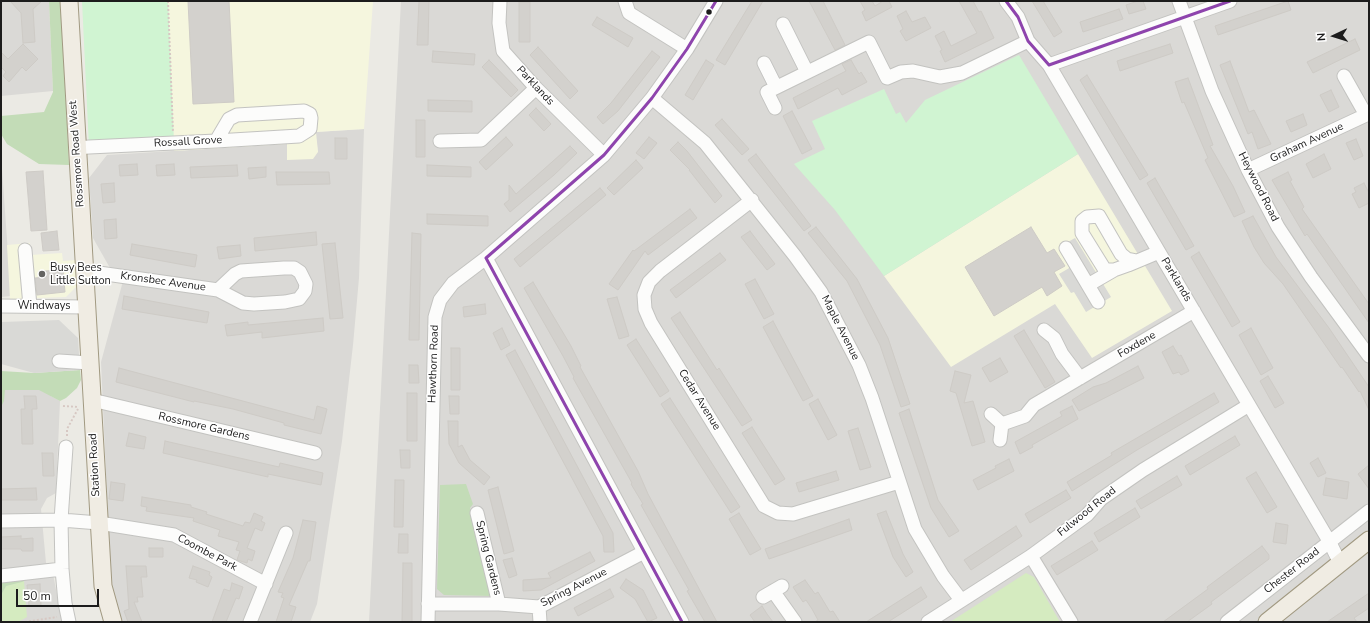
<!DOCTYPE html>
<style>
body{margin:0}
#map{position:relative;width:1370px;height:623px;overflow:hidden;background:#ebeae4;font-family:"Nunito Sans",sans-serif}
canvas{display:block}
.frame{position:absolute;inset:0;border:2px solid #1c1c1c;pointer-events:none}
.north{position:absolute;left:1314px;top:16px;width:40px;height:40px;-webkit-text-stroke:3px #fff;paint-order:stroke;rotate:266deg;font-size:11px;font-weight:700;line-height:16px;text-align:center;color:#1c1c1c}
.north::after{content:'';display:block;margin:auto;width:14px;height:18px;background:#1c1c1c;clip-path:polygon(50% 0,100% 100%,50% 72%,0 100%)}
.scale{position:absolute;left:16px;top:589px;width:83px;height:18px;box-sizing:border-box;border:2px solid #1c1c1c;border-top:0;padding-left:5px;font-size:12px;line-height:14px;white-space:nowrap;color:#1c1c1c;-webkit-text-stroke:3px #fff;paint-order:stroke}
</style>
<div id="map">
<canvas width="1370" height="623"></canvas>
<div class="frame"></div>
<div class="north">N</div>
<div class="scale">50 m</div>
</div>
<script>
const g = document.querySelector('canvas').getContext('2d');
g.lineJoin = 'round';
function fill(path, color) { g.fillStyle = color; g.fill(path, 'evenodd'); }
const poly = rows => new Path2D(rows.map(r => 'M' + r).join(''));
function stroke(path, color, width, dash) { g.strokeStyle = color; g.lineWidth = width; g.lineCap = dash ? 'butt' : 'round'; g.setLineDash(dash || []); g.stroke(path); }
function label(font, color, halo, rows, align = 'center') {
  g.font = font + ' "Nunito Sans",sans-serif'; g.lineWidth = 3; g.setLineDash([]); g.textBaseline = 'middle'; g.strokeStyle = halo; g.fillStyle = color; for (const [text, x, y, turn = 0] of rows) {
    g.save(); g.translate(x, y); g.rotate((+turn || 0) * Math.PI / 180); g.textAlign = isNaN(turn) ? turn : align; if (halo) g.strokeText(text, 0, 0); g.fillText(text, 0, 0); g.restore();
  }
}
fill(poly([
 [1,1,49,1,53,91,1,96],
 [401,1,1369,1,1369,622,369,622],
 [364,129,359,278,353,345,342,441,317,604,310,622,123,622,114,600,110,565,101,362,126,270,110,268,93,238,89,178,107,155,287,144,318,152,315,132],
 [1,163,2,169,11,296,1,297],
 [1,375,53,383,51,396,60,401,56,493,47,498,41,509,46,563,51,563,62,622,1,622]
]), '#dad9d6');
fill(poly([
 [168,1,373,1,364,129,316,132,318,152,313,159,287,160,287,144,174,151],
 [1078,154,1172,311,1092,358,1055,304,951,367,884,276],
 [30,243,30,255,62,253,63,261,75,260,76,287,66,297,10,299,7,245]
]), '#f5f6de');
fill(poly([
 [1026,573,1034,577,1060,622,950,622],
 [24,581,27,617,18,622,1,622,1,594,6,586]
]), '#d5ebc0');
fill(poly([
 [49,1,61,1,69,165,39,164,7,144,1,134,1,116,44,112,53,92],
 [80,370,81,380,77,388,66,398,60,401,39,390,5,390,4,401,1,407,1,371,34,373],
 [466,484,473,504,470,508,494,596,444,595,437,589,440,485],
 [26,576,26,580,22,582,6,586,1,595,1,578]
]), '#c3dcb7');
fill(poly([
 [82,1,168,1,174,143,89,147],
 [1019,55,1078,154,884,276,835,210,794,164,825,149,812,121,884,89,896,114,900,112,906,123,925,100]
]), '#d0f4d2');
fill(poly([
 [1075,238,1111,297,1086,312,1074,292,1071,293,1059,274,1071,267,1059,247],
 [59,320,78,338,80,370,34,373,1,364,2,322]
]), '#d9d9d6');
const building = poly([
 [10,1,42,1,33,9,35,42,23,43,21,13,10,1],
 [188,1,229,1,234,102,193,104,188,1],
 [419,1,429,1,428,45,417,45,419,1],
 [752,1,763,1,725,65,716,60,752,1],
 [809,1,823,1,845,45,835,50,809,1],
 [860,1,872,1,875,6,883,1,889,1,892,7,866,21,862,12,865,10,860,1],
 [959,1,973,1,979,12,981,11,994,38,945,62,940,51,942,50,935,36,944,31,951,46,977,33,959,1],
 [1032,1,1043,1,1062,32,1054,37,1032,1],
 [1138,1,1143,1,1146,9,1129,14,1126,5,1138,1],
 [1288,1,1291,10,1218,35,1215,26,1288,1],
 [519,2,530,2,530,42,519,42,519,2],
 [1119,9,1123,19,1083,32,1080,22,1119,9],
 [906,11,912,22,925,17,931,28,906,41,900,31,903,29,897,16,906,11],
 [597,17,633,38,628,47,592,25,597,17],
 [1355,39,1360,50,1313,73,1307,62,1355,39],
 [23,44,38,59,26,71,22,67,9,82,3,76,6,72,1,67,1,52,8,59,23,44],
 [1170,44,1173,53,1120,71,1117,61,1170,44],
 [538,47,578,91,570,99,530,55,538,47],
 [433,51,475,54,474,65,432,62,433,51],
 [652,51,660,57,618,111,603,124,597,117,611,103,652,51],
 [489,60,518,90,511,97,482,67,489,60],
 [706,60,714,65,693,100,685,95,706,60],
 [851,60,859,74,861,72,867,82,842,95,838,88,798,109,793,98,846,71,842,64,851,60],
 [1230,61,1249,112,1254,110,1271,144,1258,149,1252,132,1248,134,1220,65,1230,61],
 [1087,75,1148,175,1140,180,1080,80,1087,75],
 [1188,78,1213,145,1210,146,1233,186,1245,212,1234,217,1205,160,1208,158,1184,102,1182,103,1175,82,1188,78],
 [1331,90,1339,107,1329,112,1320,95,1331,90],
 [428,100,472,101,472,112,428,111,428,100],
 [536,108,551,124,544,131,529,115,536,108],
 [792,111,812,149,802,154,783,116,792,111],
 [1303,114,1307,125,1291,132,1286,121,1303,114],
 [722,119,749,149,742,155,715,125,722,119],
 [416,120,425,120,425,157,416,157,416,120],
 [506,137,513,145,486,170,479,162,506,137],
 [649,137,657,143,644,159,636,153,649,137],
 [335,138,347,138,347,159,335,159,335,138],
 [1356,139,1363,156,1354,160,1346,143,1356,139],
 [678,142,687,151,722,196,715,203,689,170,690,170,670,150,678,142],
 [570,146,577,153,554,175,510,212,504,204,509,200,509,185,516,194,570,146],
 [756,154,811,226,804,231,748,160,756,154],
 [1324,154,1331,169,1313,178,1306,164,1324,154],
 [636,160,643,168,614,195,607,188,636,160],
 [137,164,138,175,120,176,119,165,137,164],
 [174,164,175,175,157,176,156,165,174,164],
 [237,165,238,176,191,178,190,167,237,165],
 [427,165,471,167,471,177,427,176,427,165],
 [266,167,266,177,249,179,248,168,266,167],
 [43,171,47,230,31,231,26,172,43,171],
 [276,172,329,172,330,184,277,185,276,172],
 [1288,172,1292,180,1290,181,1304,207,1302,209,1369,304,1369,323,1307,234,1305,236,1272,180,1288,172],
 [1155,178,1194,246,1186,250,1147,183,1155,178],
 [114,183,115,202,103,203,101,184,114,183],
 [1364,183,1369,193,1369,203,1359,208,1352,194,1356,192,1354,188,1364,183],
 [600,188,606,195,520,267,514,259,600,188],
 [690,209,697,218,648,255,645,251,618,290,609,284,633,250,634,251,690,209],
 [427,214,488,216,488,226,427,224,427,214],
 [1253,216,1276,257,1329,328,1369,387,1369,410,1360,391,1359,392,1342,367,1341,368,1283,284,1264,263,1254,247,1242,221,1253,216],
 [116,219,117,238,105,239,104,220,116,219],
 [816,227,857,279,888,338,910,404,901,407,880,345,847,281,808,233,816,227],
 [1031,227,1047,253,1054,249,1065,266,1054,272,1062,286,1047,296,1042,287,994,316,965,267,1031,227],
 [57,231,59,250,43,251,41,233,57,231],
 [750,231,775,264,767,270,741,237,750,231],
 [316,232,317,245,255,251,254,238,316,232],
 [412,233,421,234,419,340,409,340,412,233],
 [335,243,343,318,330,319,322,244,335,243],
 [132,244,197,255,195,267,130,255,132,244],
 [240,245,241,256,219,259,217,247,240,245],
 [1199,252,1240,322,1232,327,1191,257,1199,252],
 [720,253,726,260,676,298,670,290,720,253],
 [63,270,65,292,37,295,35,278,46,277,45,271,63,270],
 [755,279,774,314,764,319,745,284,755,279],
 [533,282,571,346,581,366,580,367,638,471,648,494,717,622,705,622,687,591,689,590,641,505,643,504,631,484,632,483,573,378,574,377,563,356,524,288,533,282],
 [124,296,209,312,207,323,122,309,124,296],
 [617,297,629,336,619,339,607,299,617,297],
 [485,304,486,314,464,317,463,307,485,304],
 [680,312,717,370,719,368,752,420,742,426,671,318,680,312],
 [323,318,324,331,262,338,262,332,227,336,225,325,248,322,248,325,323,318],
 [773,321,813,396,803,401,763,327,773,321],
 [502,328,510,345,501,350,493,333,502,328],
 [1251,328,1273,368,1261,375,1239,335,1251,328],
 [1024,330,1055,382,1045,388,1014,336,1024,330],
 [636,339,669,391,660,397,627,345,636,339],
 [1173,346,1179,356,1181,355,1189,371,1181,375,1179,372,1173,374,1162,352,1173,346],
 [451,348,460,348,460,390,451,390,451,348],
 [515,350,613,533,614,552,604,552,603,536,506,355,515,350],
 [1000,358,1008,372,990,382,982,368,1000,358],
 [409,365,418,365,419,383,409,383,409,365],
 [1138,366,1144,378,1079,411,1072,400,1093,387,1106,383,1138,366],
 [119,368,314,420,317,406,327,409,321,434,284,425,284,423,233,409,194,401,194,402,116,382,119,368],
 [955,371,971,375,964,403,973,401,985,442,972,446,956,393,950,391,955,371],
 [1268,376,1284,403,1275,408,1260,381,1268,376],
 [407,393,417,393,417,441,407,441,407,393],
 [1214,393,1219,402,1137,450,1072,491,1067,482,1112,455,1111,453,1214,393],
 [24,396,36,396,37,409,32,409,33,444,22,444,21,409,25,409,24,396],
 [449,396,459,396,459,414,450,414,449,396],
 [670,398,740,507,731,513,661,404,670,398],
 [818,399,837,435,828,440,809,404,818,399],
 [1072,406,1078,419,1032,445,1033,447,1020,454,1015,442,1062,416,1060,412,1072,406],
 [909,409,938,500,959,531,949,537,931,508,899,413,909,409],
 [448,421,458,421,458,447,462,445,470,460,490,477,484,485,459,463,449,444,448,421],
 [752,427,785,479,775,485,742,433,752,427],
 [858,428,871,467,860,470,848,431,858,428],
 [129,433,146,437,144,449,126,446,129,433],
 [1235,436,1240,445,1190,475,1185,466,1235,436],
 [165,441,279,467,280,463,323,473,321,485,268,474,268,477,163,453,165,441],
 [400,450,410,450,410,468,401,468,400,450],
 [42,453,53,453,54,476,43,476,42,453],
 [1318,458,1326,473,1318,477,1310,463,1318,458],
 [1009,459,1014,471,978,490,973,480,996,468,995,466,1009,459],
 [1369,465,1369,489,1358,474,1369,465],
 [836,471,839,480,799,492,796,483,836,471],
 [1256,472,1277,507,1267,513,1246,478,1256,472],
 [1177,476,1182,485,1141,509,1136,501,1177,476],
 [1326,478,1349,482,1347,499,1323,495,1326,478],
 [395,480,404,480,403,527,394,527,395,480],
 [111,482,125,484,123,501,109,499,111,482],
 [498,487,514,551,504,554,488,490,498,487],
 [36,488,37,500,1,500,1,489,36,488],
 [1066,490,1071,498,1030,523,1025,514,1066,490],
 [142,497,191,505,191,507,207,512,206,514,243,526,245,522,250,523,254,513,263,517,261,521,265,523,262,531,255,528,247,548,255,551,252,561,248,559,247,563,237,560,240,551,236,550,239,542,218,536,220,530,193,521,194,518,146,511,147,507,141,506,142,497],
 [1135,508,1140,517,1099,542,1094,533,1135,508],
 [886,511,903,554,913,572,906,577,893,557,877,514,886,511],
 [739,513,761,549,750,555,729,519,739,513],
 [849,519,852,530,769,559,765,549,849,519],
 [303,520,316,522,310,561,308,561,289,605,296,607,291,622,276,622,284,598,281,597,283,593,278,592,293,558,303,520],
 [1276,523,1288,525,1286,544,1273,542,1276,523],
 [1016,526,1022,536,971,570,964,560,1016,526],
 [399,534,408,534,408,553,398,553,399,534],
 [21,536,21,539,33,538,33,551,22,551,21,549,1,549,1,537,21,536],
 [1092,541,1098,550,1057,575,1051,566,1092,541],
 [1262,546,1269,555,1269,559,1211,602,1212,604,1187,622,1163,622,1208,589,1207,587,1262,546],
 [149,548,163,548,163,557,149,557,149,548],
 [590,552,595,561,541,590,523,591,523,580,551,578,548,573,590,552],
 [512,558,517,575,509,578,503,560,512,558],
 [403,563,412,563,412,622,402,622,403,563],
 [126,566,146,566,147,577,141,577,143,597,137,597,138,602,134,602,142,622,128,622,124,611,129,609,126,566],
 [193,566,210,572,209,575,212,577,208,587,196,582,197,580,189,578,193,566],
 [626,579,643,590,657,618,648,622,635,599,620,588,626,579],
 [805,580,815,594,818,592,830,612,833,611,840,622,815,622,818,620,812,609,806,600,803,602,793,587,805,580],
 [232,583,243,587,239,599,236,598,226,622,212,622,224,589,230,591,232,583],
 [40,584,41,605,29,606,27,585,40,584],
 [921,587,927,597,888,622,866,622,921,587],
 [610,589,614,597,578,616,574,608,610,589],
 [1369,593,1369,608,1354,618,1357,622,1327,622,1369,593],
 [762,606,767,614,773,622,755,622,750,615,762,606]
]);
fill(building, '#d3d1cd');
stroke(building, '#cecbc6', 1);
const minor = poly([
 [500,1,499,23,503,51,536,88,604,155],
 [625,1,629,13,687,49],
 [1006,1,1018,17,1028,41,1049,65,1329,541,1340,563],
 [1179,1,1212,91,1248,170,1278,227,1311,277,1369,356],
 [783,24,807,72],
 [764,63,776,87],
 [1049,65,1230,1],
 [652,98,705,143,795,256,821,292,859,365,872,398,915,529,943,576,961,600],
 [775,108,767,92,869,42,887,78,901,72,913,71,940,77,962,73,1028,41],
 [440,141,481,140,536,88],
 [76,148,89,147,216,141,299,136,310,129,311,118,310,114,304,111,237,115,229,119,216,141],
 [1248,170,1366,115,1344,76],
 [752,200,660,271,649,282,644,295,645,309,651,323,764,506,778,513,793,514,899,482],
 [1066,248,1098,302],
 [25,250,30,306],
 [486,258,682,622],
 [1137,261,1127,259,1121,254,1099,216,1087,217,1082,221,1082,233,1105,270,1114,270,1128,265,1159,252],
 [85,271,218,290,243,303,254,304,285,302,299,299,305,291,306,284,300,272,294,268,284,268,241,271,235,274,218,290],
 [1088,285,1114,270],
 [1,306,86,307],
 [1044,330,1054,338,1062,354,1080,378],
 [59,361,90,363],
 [92,400,315,453],
 [991,414,1002,424],
 [1000,440,1002,424,1025,416,1034,405,1194,311],
 [66,447,61,520,99,523,174,535,266,584],
 [477,513,499,604],
 [1,521,61,520,62,569,65,603,69,622],
 [1031,556,1071,622],
 [1,576,62,569],
 [773,591,795,622],
 [763,597,782,586],
 [428,604,499,604,539,607,644,552],
 [539,607,540,622],
 [250,622,286,533],
 [428,622,435,317,440,300,453,283,486,258,604,155,652,98,687,49,716,1],
 [928,622,1031,556,1087,515,1101,499,1143,470,1249,405],
 [1227,622,1369,511]
]);
const major = poly([
 [69,1,103,586,113,622],
 [1267,622,1369,540]
]);
stroke(minor, '#c3c3c0', 15);
stroke(major, '#a19981', 19);
stroke(poly([
 [168,1,173,132],
 [63,406,79,407],
 [67,436,67,429,78,409],
 [25,622,57,617]
]), '#d7c8c3', 2, [2, 2]);
stroke(minor, '#fcfcfb', 13);
stroke(major, '#f0ece3', 17);
stroke(poly([
 [1006,1,1018,17,1028,41,1049,65,1230,1],
 [682,622,486,258,604,155,652,98,687,49,716,1]
]), '#8e44ad', 3);
for (const [x, y, r, color] of [
 [709,12,3.5,"#1c1c1c"],
 [42,274,4,"#646462"]
]) { const dot = new Path2D(); dot.arc(x, y, r, 0, 2 * Math.PI); g.fillStyle = color; g.fill(dot); stroke(dot, '#fff', 1.5); }
label('11px', '#1c1c1c', '#fff', [
 ["Parklands",535,86,47],
 ["Rossall Grove",188,142,-3],
 ["Graham Avenue",1307,143,-25],
 ["Rossmore Road West",77,154,-94],
 ["Heywood Road",1258,187,63],
 ["Parklands",1176,280,59],
 ["Kronsbec Avenue",163,282,8],
 ["Windways",44,306],
 ["Maple Avenue",840,328,63],
 ["Foxdene",1137,345,-30],
 ["Hawthorn Road",434,364,-88],
 ["Cedar Avenue",699,400,58],
 ["Rossmore Gardens",204,427,13],
 ["Station Road",95,465,-93],
 ["Fulwood Road",1087,512,-39],
 ["Coombe Park",207,553,28],
 ["Spring Gardens",488,558,76],
 ["Chester Road",1292,571,-38],
 ["Spring Avenue",574,588,-27]
]);
label('11px', '#1c1c1c', '#fff', [
 ["Busy Bees",50,268],
 ["Little Sutton",50,281]
], 'left');
</script>
